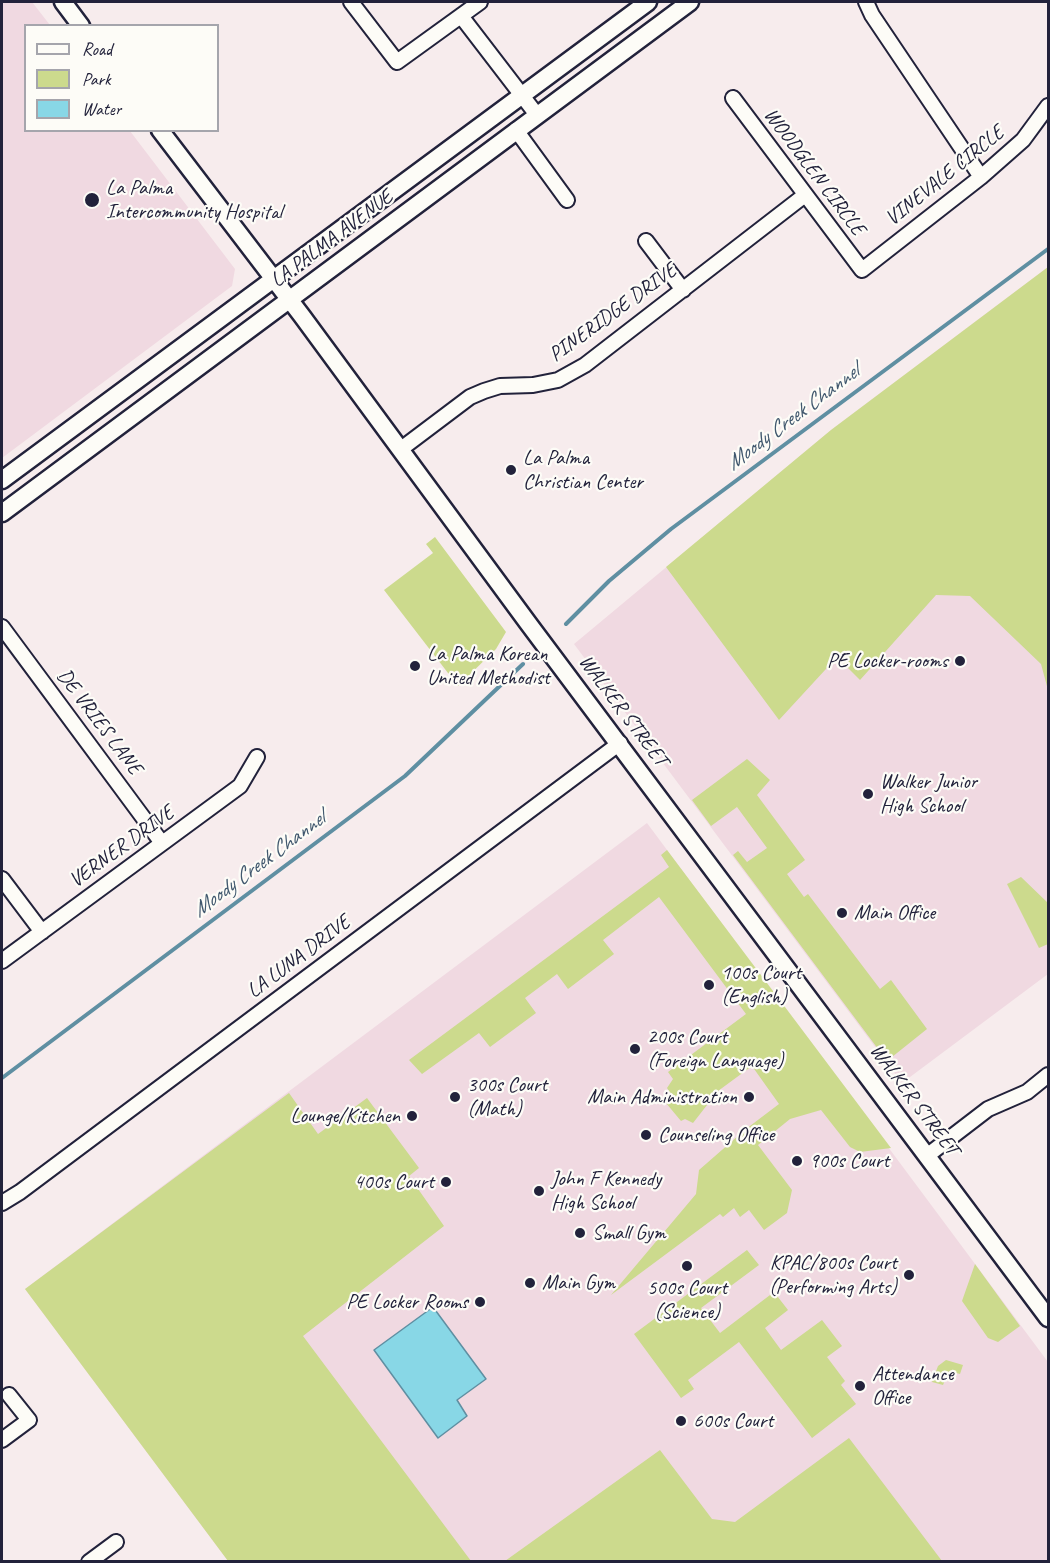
<!DOCTYPE html>
<style>
body{margin:0}
#map{position:relative;width:1050px;height:1563px;overflow:hidden;background:#f7eced;font-family:Caveat,sans-serif}
canvas{display:block}
.frame{position:absolute;inset:0;border:3px solid #22223b;pointer-events:none}
.legend{position:absolute;left:24px;top:24px;width:195px;height:108px;box-sizing:border-box;background:#fdfcf7;border:2px solid #a5a5ac;margin:0;padding:8px 10px;list-style:none;font-size:18px;color:#22223b}
.legend li{display:flex;align-items:center;gap:12px;height:30px}
.legend b{width:30px;border:2px solid #a5a5ac}
</style>
<div id="map">
<canvas width="1050" height="1563"></canvas>
<div class="frame"></div>
<ul class="legend">
<li><b style="height:8px;background:#fdfcf7"></b>Road</li>
<li><b style="height:16px;background:#ccda8d"></b>Park</li>
<li><b style="height:16px;background:#88d7e6"></b>Water</li>
</ul>
</div>
<script>
const g = document.querySelector('canvas').getContext('2d');
g.lineJoin = 'round';
function fill(path, color) { g.fillStyle = color; g.fill(path, 'evenodd'); }
const poly = rows => new Path2D(rows.map(r => 'M' + r).join(''));
function stroke(path, color, width, dash) { g.strokeStyle = color; g.lineWidth = width; g.lineCap = dash ? 'butt' : 'round'; g.setLineDash(dash || []); g.stroke(path); }
function label(font, color, halo, rows, align = 'center') {
  g.font = font + ' Caveat,sans-serif'; g.lineWidth = 4.5; g.setLineDash([]); g.textBaseline = 'middle'; g.strokeStyle = halo; g.fillStyle = color; for (const [text, x, y, turn = 0] of rows) {
    g.save(); g.translate(x, y); g.rotate((+turn || 0) * Math.PI / 180); g.textAlign = isNaN(turn) ? turn : align; if (halo) g.strokeText(text, 0, 0); g.fillText(text, 0, 0); g.restore();
  }
}
fill(poly([
 [2,2,32,2,50,25,26,26,26,130,130,131,235,269,232,286,2,458],
 [1048,267,1048,974,902,1083,574,644,831,430],
 [647,823,1048,1362,1048,1561,228,1561,25,1289]
]), '#f0d9e1');
fill(poly([
 [1048,267,1048,690,1041,664,970,596,936,595,860,680,837,657,779,720,666,567,831,430],
 [435,537,506,632,496,649,458,686,384,590,433,553,426,544],
 [747,759,770,780,757,795,805,860,787,874,804,897,808,894,880,989,891,980,927,1029,887,1061,733,855,738,851,747,862,767,848,737,807,711,826,692,800],
 [667,850,891,1148,860,1152,850,1147,821,1110,790,1119,758,1145,792,1190,787,1213,764,1230,749,1210,740,1217,734,1208,723,1217,720,1214,611,1295,696,1194,699,1170,746,1129,779,1104,752,1066,718,1091,693,1123,685,1119,681,1121,666,1103,673,1097,667,1088,673,1079,668,1072,746,1014,659,897,603,940,614,954,568,989,557,974,525,998,536,1013,490,1047,479,1033,422,1074,409,1060,669,867,661,855],
 [1021,877,1048,903,1048,944,1039,948,1007,884],
 [289,1093,318,1134,367,1098,419,1168,409,1176,444,1226,303,1336,471,1561,228,1561,25,1289],
 [747,1250,759,1265,701,1308,720,1333,774,1292,788,1310,765,1328,781,1350,822,1320,842,1346,827,1357,845,1381,841,1385,856,1404,812,1438,739,1342,688,1380,694,1389,681,1398,634,1334],
 [975,1264,1020,1326,998,1342,988,1338,962,1301],
 [946,1360,963,1365,960,1374,949,1371,943,1385,932,1382,938,1366],
 [849,1438,942,1561,505,1561,660,1450,712,1519,735,1522]
]), '#ccda8d');
const water = poly([
 [433,1307,486,1379,457,1400,467,1416,438,1438,374,1350,433,1307]
]);
fill(water, '#88d7e6');
stroke(water, '#5f8fa2', 1.5);
stroke(poly([
 [566,624,609,581,671,529,1048,249],
 [2,1078,405,776,523,664]
]), '#5f8fa2', 4);
const minor = poly([
 [351,2,397,62,480,2],
 [866,2,872,15,981,177],
 [461,16,537,115],
 [733,98,862,270,981,177,1023,140,1048,106],
 [516,130,567,200],
 [646,241,683,290],
 [401,449,470,397,484,391,500,386,533,385,558,380,585,365,805,195],
 [2,627,162,843],
 [2,879,42,932],
 [2,961,240,786,257,757],
 [928,1155,988,1109,1027,1092,1048,1075],
 [2,1203,20,1192,620,743],
 [2,1440,29,1420,9,1395],
 [89,1562,116,1542]
]);
const major = poly([
 [63,2,81,26],
 [160,130,302,316,528,623,1048,1318],
 [2,480,648,2],
 [2,513,690,2]
]);
stroke(minor, '#22223b', 18);
stroke(major, '#22223b', 21);
stroke(minor, '#fdfcf7', 14);
stroke(major, '#fdfcf7', 16);
for (const [x, y, r, color] of [
 [92,200,8,"#22223b"],
 [511,470,6,"#22223b"],
 [960,661,6,"#22223b"],
 [415,666,6,"#22223b"],
 [868,794,6,"#22223b"],
 [842,913,6,"#22223b"],
 [709,985,6,"#22223b"],
 [635,1049,6,"#22223b"],
 [455,1097,6,"#22223b"],
 [749,1097,6,"#22223b"],
 [412,1116,6,"#22223b"],
 [646,1135,6,"#22223b"],
 [797,1161,6,"#22223b"],
 [446,1182,6,"#22223b"],
 [539,1191,6,"#22223b"],
 [580,1233,6,"#22223b"],
 [687,1266,6,"#22223b"],
 [909,1275,6,"#22223b"],
 [530,1283,6,"#22223b"],
 [480,1302,6,"#22223b"],
 [860,1386,6,"#22223b"],
 [681,1421,6,"#22223b"]
]) { const dot = new Path2D(); dot.arc(x, y, r, 0, 2 * Math.PI); g.fillStyle = color; g.fill(dot); stroke(dot, '#fdfcf7', 2); }
label('21px', '#22223b', '#fdfcf7', [
 ["WOODGLEN CIRCLE",814,172,53],
 ["VINEVALE CIRCLE",945,176,-39],
 ["LA PALMA AVENUE",332,239,-37],
 ["PINERIDGE DRIVE",613,313,-36],
 ["WALKER STREET",623,711,53],
 ["DE VRIES LANE",99,722,53],
 ["VERNER DRIVE",122,847,-36],
 ["LA LUNA DRIVE",299,957,-37],
 ["WALKER STREET",914,1100,53]
]);
label('21px', '#22223b', '#fdfcf7', [
 ["La Palma",106,188],
 ["Intercommunity Hospital",106,212],
 ["La Palma",523,458],
 ["Christian Center",523,482],
 ["La Palma Korean",427,654],
 ["United Methodist",427,678],
 ["PE Locker-rooms",948,661,"right"],
 ["Walker Junior",880,782],
 ["High School",880,806],
 ["Main Office",854,913],
 ["100s Court",721,973],
 ["(English)",721,997],
 ["200s Court",647,1037],
 ["(Foreign Language)",647,1061],
 ["300s Court",467,1085],
 ["(Math)",467,1109],
 ["Main Administration",737,1097,"right"],
 ["Lounge/Kitchen",400,1116,"right"],
 ["Counseling Office",658,1135],
 ["900s Court",809,1161],
 ["John F Kennedy",551,1179],
 ["High School",551,1203],
 ["400s Court",434,1182,"right"],
 ["Small Gym",592,1233],
 ["KPAC/800s Court",897,1263,"right"],
 ["(Performing Arts)",897,1287,"right"],
 ["Main Gym",542,1283],
 ["500s Court",687,1288,"center"],
 ["(Science)",687,1312,"center"],
 ["PE Locker Rooms",468,1302,"right"],
 ["Attendance",872,1374],
 ["Office",872,1398],
 ["600s Court",693,1421]
], 'left');
label('italic 22px', '#41586e', '#fdfcf7', [
 ["Moody Creek Channel",793,418,-37],
 ["Moody Creek Channel",259,865,-37]
]);
</script>
